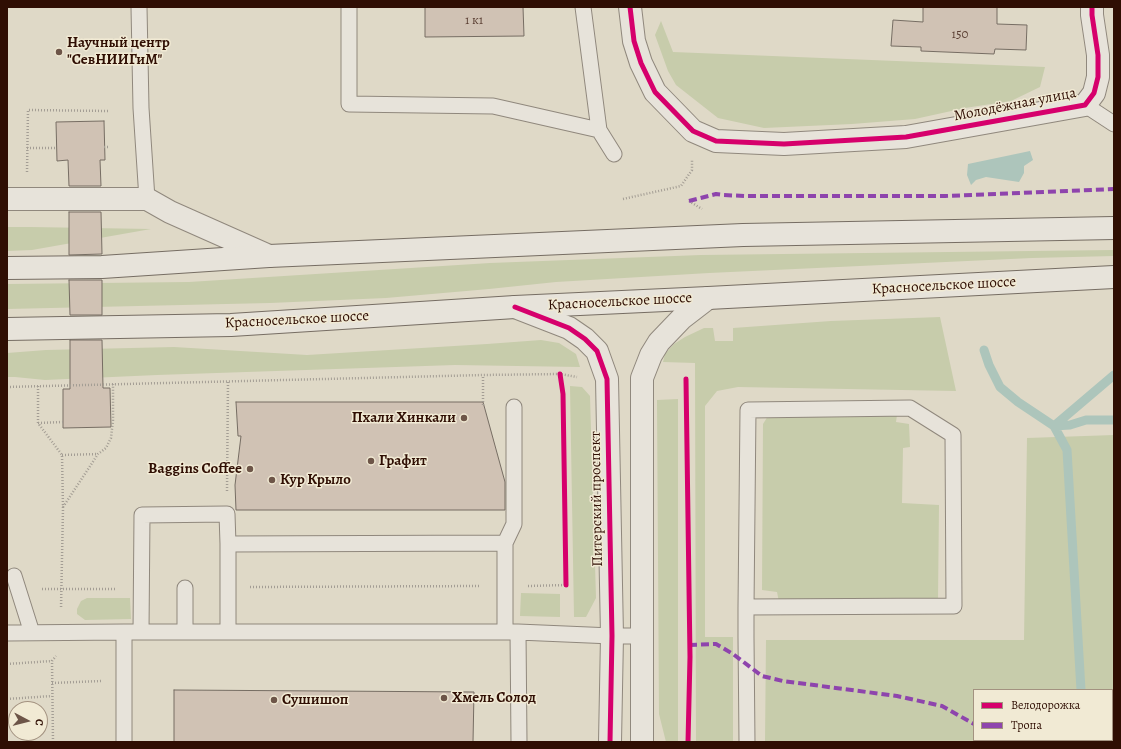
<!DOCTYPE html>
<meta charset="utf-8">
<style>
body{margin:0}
#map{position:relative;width:1121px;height:749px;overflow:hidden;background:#dfd9c7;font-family:Alegreya,serif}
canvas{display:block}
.frame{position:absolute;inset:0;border:8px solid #2f0e03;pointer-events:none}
.legend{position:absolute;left:973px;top:689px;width:140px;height:52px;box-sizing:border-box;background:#f1ead4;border:1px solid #a39280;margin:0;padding:5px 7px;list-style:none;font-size:12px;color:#2f0e03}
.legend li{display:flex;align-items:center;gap:8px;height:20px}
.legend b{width:20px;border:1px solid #a39280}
.north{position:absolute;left:8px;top:701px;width:40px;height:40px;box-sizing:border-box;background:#f1ead4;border:1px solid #a39280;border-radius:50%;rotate:97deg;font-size:11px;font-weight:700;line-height:16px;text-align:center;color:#2f0e03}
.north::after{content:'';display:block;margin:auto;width:14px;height:18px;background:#6d5548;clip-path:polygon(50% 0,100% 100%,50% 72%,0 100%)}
</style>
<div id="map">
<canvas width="1121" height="749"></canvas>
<div class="frame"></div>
<ul class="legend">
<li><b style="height:5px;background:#d6006c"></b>Велодорожка</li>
<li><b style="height:5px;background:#8e44ad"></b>Тропа</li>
</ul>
<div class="north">С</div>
</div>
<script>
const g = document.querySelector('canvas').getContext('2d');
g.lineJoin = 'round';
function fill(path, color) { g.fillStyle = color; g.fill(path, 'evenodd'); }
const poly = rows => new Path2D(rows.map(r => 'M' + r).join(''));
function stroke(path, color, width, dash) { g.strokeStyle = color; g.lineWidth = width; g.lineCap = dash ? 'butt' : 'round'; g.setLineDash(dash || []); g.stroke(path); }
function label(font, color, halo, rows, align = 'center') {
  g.font = font + ' Alegreya,serif'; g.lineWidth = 3; g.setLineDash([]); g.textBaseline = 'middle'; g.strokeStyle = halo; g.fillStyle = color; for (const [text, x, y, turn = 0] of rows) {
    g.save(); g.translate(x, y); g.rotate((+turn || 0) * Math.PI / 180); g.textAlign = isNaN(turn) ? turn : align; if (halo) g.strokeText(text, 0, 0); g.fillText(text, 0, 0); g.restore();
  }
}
fill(poly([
 [661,21,673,52,1045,67,1040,87,1011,101,965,108,915,119,852,124,764,128,718,118,676,85,668,71,655,35],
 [7,227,31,227,151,229,32,250,7,251],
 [1114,250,1114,256,1032,258,709,273,556,282,489,289,386,298,270,303,7,309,7,284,189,282,490,263,701,255],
 [940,317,956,391,738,387,717,391,705,406,705,637,733,637,733,742,696,742,695,363,663,362,665,354,674,344,685,337,704,328,713,328,715,341,733,341,733,328,831,321],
 [541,340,559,343,576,354,580,367,455,365,157,375,45,380,15,377,7,377,7,353,46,350,174,347,307,355,487,344],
 [570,386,582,387,590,396,596,598,586,617,574,617],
 [678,399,678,742,666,742,659,714,657,400],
 [897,415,896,422,909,424,910,447,903,448,902,503,939,505,938,599,779,602,777,592,762,590,763,424,768,416],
 [1114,435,1114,742,765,742,766,640,1024,640,1027,438],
 [974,690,1112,690,1112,740,974,740],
 [521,593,560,594,560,617,520,616],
 [87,598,130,598,131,619,85,620,77,614,77,609,81,601]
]), '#c7ccab');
fill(poly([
 [1030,151,1033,160,1024,166,1024,173,1019,182,986,177,976,180,971,185,967,175,968,164]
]), '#adc5bb');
stroke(poly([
 [984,350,989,365,1000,387,1018,402,1054,426,1067,450,1081,690],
 [1054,426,1114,375],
 [1054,426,1070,425,1086,420,1114,420],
 [1084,740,1084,742]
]), '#adc5bb', 9);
const building = poly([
 [425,7,523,7,524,36,425,37,425,7],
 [923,7,997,7,997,24,1027,25,1026,50,995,49,994,54,921,51,921,47,891,46,893,20,923,22,923,7],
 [104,121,105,160,100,160,101,186,69,186,68,160,57,161,56,122,104,121],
 [69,212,101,212,102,254,69,255,69,212],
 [69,280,102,280,102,315,70,315,69,280],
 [70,340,102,340,103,388,110,388,111,427,63,428,63,389,70,389,70,340],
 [236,402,483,402,505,482,505,510,236,510,235,485,241,436,238,436,236,402],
 [174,690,474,692,473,742,174,742,174,690]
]);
fill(building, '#d0c2b4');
stroke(building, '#766d63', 1);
const service = poly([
 [139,7,141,108,147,199],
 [349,7,349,104,493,106,599,130],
 [583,7,599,130,614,154],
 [1085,105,1114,124],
 [505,543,514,524,514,407],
 [14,576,32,633],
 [185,588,185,632],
 [746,607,954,606,953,435,910,408,748,410,746,607,746,638,747,742],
 [141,632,142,515,227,514,228,544],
 [228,632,228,544,505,543,505,632],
 [518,632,519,742],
 [7,633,124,632],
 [124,742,124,632,518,632,612,636,642,636]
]);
const minor = poly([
 [630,7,634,41,641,63,655,92,693,131,716,141,784,144,906,137,1085,105,1094,93,1098,77,1098,55,1092,15,1092,7],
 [7,199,147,199,170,212,269,256],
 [515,307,569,328,585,339,597,351,607,379,612,636,610,742],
 [642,742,642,378,651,355,659,342,682,318,708,298]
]);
const secondary = poly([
 [7,268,102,267,269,256,743,235,1114,228],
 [7,329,231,325,515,307,708,298,1114,277]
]);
stroke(service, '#90887d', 17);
stroke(minor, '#90887d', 24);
stroke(secondary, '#766d63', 24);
stroke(poly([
 [104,147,110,147],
 [27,148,56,148],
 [27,172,28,110,109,111],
 [623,199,681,186,692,170,692,160],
 [689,201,702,209],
 [686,379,690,657,688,742],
 [38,386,38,423,62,455,63,508,61,609],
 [7,387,483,375,560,374,577,377],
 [483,405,483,375],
 [38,423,63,422],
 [62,455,98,454],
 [227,491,228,381],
 [63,507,98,454,106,448,111,438,113,420,113,384],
 [528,586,566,585,563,394,560,374],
 [250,587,481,586],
 [42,589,117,589],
 [7,664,52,661],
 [52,683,101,681],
 [7,699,52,696],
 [53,742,52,661,56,656]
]), '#a39d94', 2.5, [1, 2]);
stroke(service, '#e7e3da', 15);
stroke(minor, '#e7e3da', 22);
stroke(secondary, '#e7e3da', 22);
stroke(poly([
 [689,201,716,194,724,195,745,196,945,196,1114,189],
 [689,645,716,644,733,654,762,676,783,681,897,696,942,706,974,724],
 [999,740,1002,742]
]), '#8e44ad', 4, [8, 4]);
stroke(poly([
 [630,7,634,41,641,63,655,92,693,131,716,141,784,144,906,137,1085,105,1094,93,1098,77,1098,55,1092,15,1092,7],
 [515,307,569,328,585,339,597,351,607,379,612,636,610,742],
 [560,374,563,394,566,585],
 [686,379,690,657,688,742]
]), '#d6006c', 5);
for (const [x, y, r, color] of [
 [59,52,4,"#6d5548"],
 [464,418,4,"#6d5548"],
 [371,461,4,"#6d5548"],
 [250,469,4,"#6d5548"],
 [272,480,4,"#6d5548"],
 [444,698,4,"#6d5548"],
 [274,700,4,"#6d5548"]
]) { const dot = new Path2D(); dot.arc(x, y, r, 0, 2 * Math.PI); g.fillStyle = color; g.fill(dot); stroke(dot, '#f1ead4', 1.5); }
label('13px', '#583c30', null, [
 ["1 к1",474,21],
 ["150",960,35]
]);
label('bold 15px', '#2f0e03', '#f1ead4', [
 ["Научный центр",67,43],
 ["\"СевНИИГиМ\"",67,60],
 ["Пхали Хинкали",456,418,"right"],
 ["Графит",379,461],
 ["Baggins Coffee",242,469,"right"],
 ["Кур Крыло",280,480],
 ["Хмель Солод",452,698],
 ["Сушишоп",282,700]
], 'left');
label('15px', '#2f0e03', '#f1ead4', [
 ["Молодёжная улица",1015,105,-11],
 ["Красносельское шоссе",944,286,-3],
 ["Красносельское шоссе",620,302,-3],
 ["Красносельское шоссе",297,320,-3],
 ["Питерский проспект",597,499,-91]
]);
</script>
